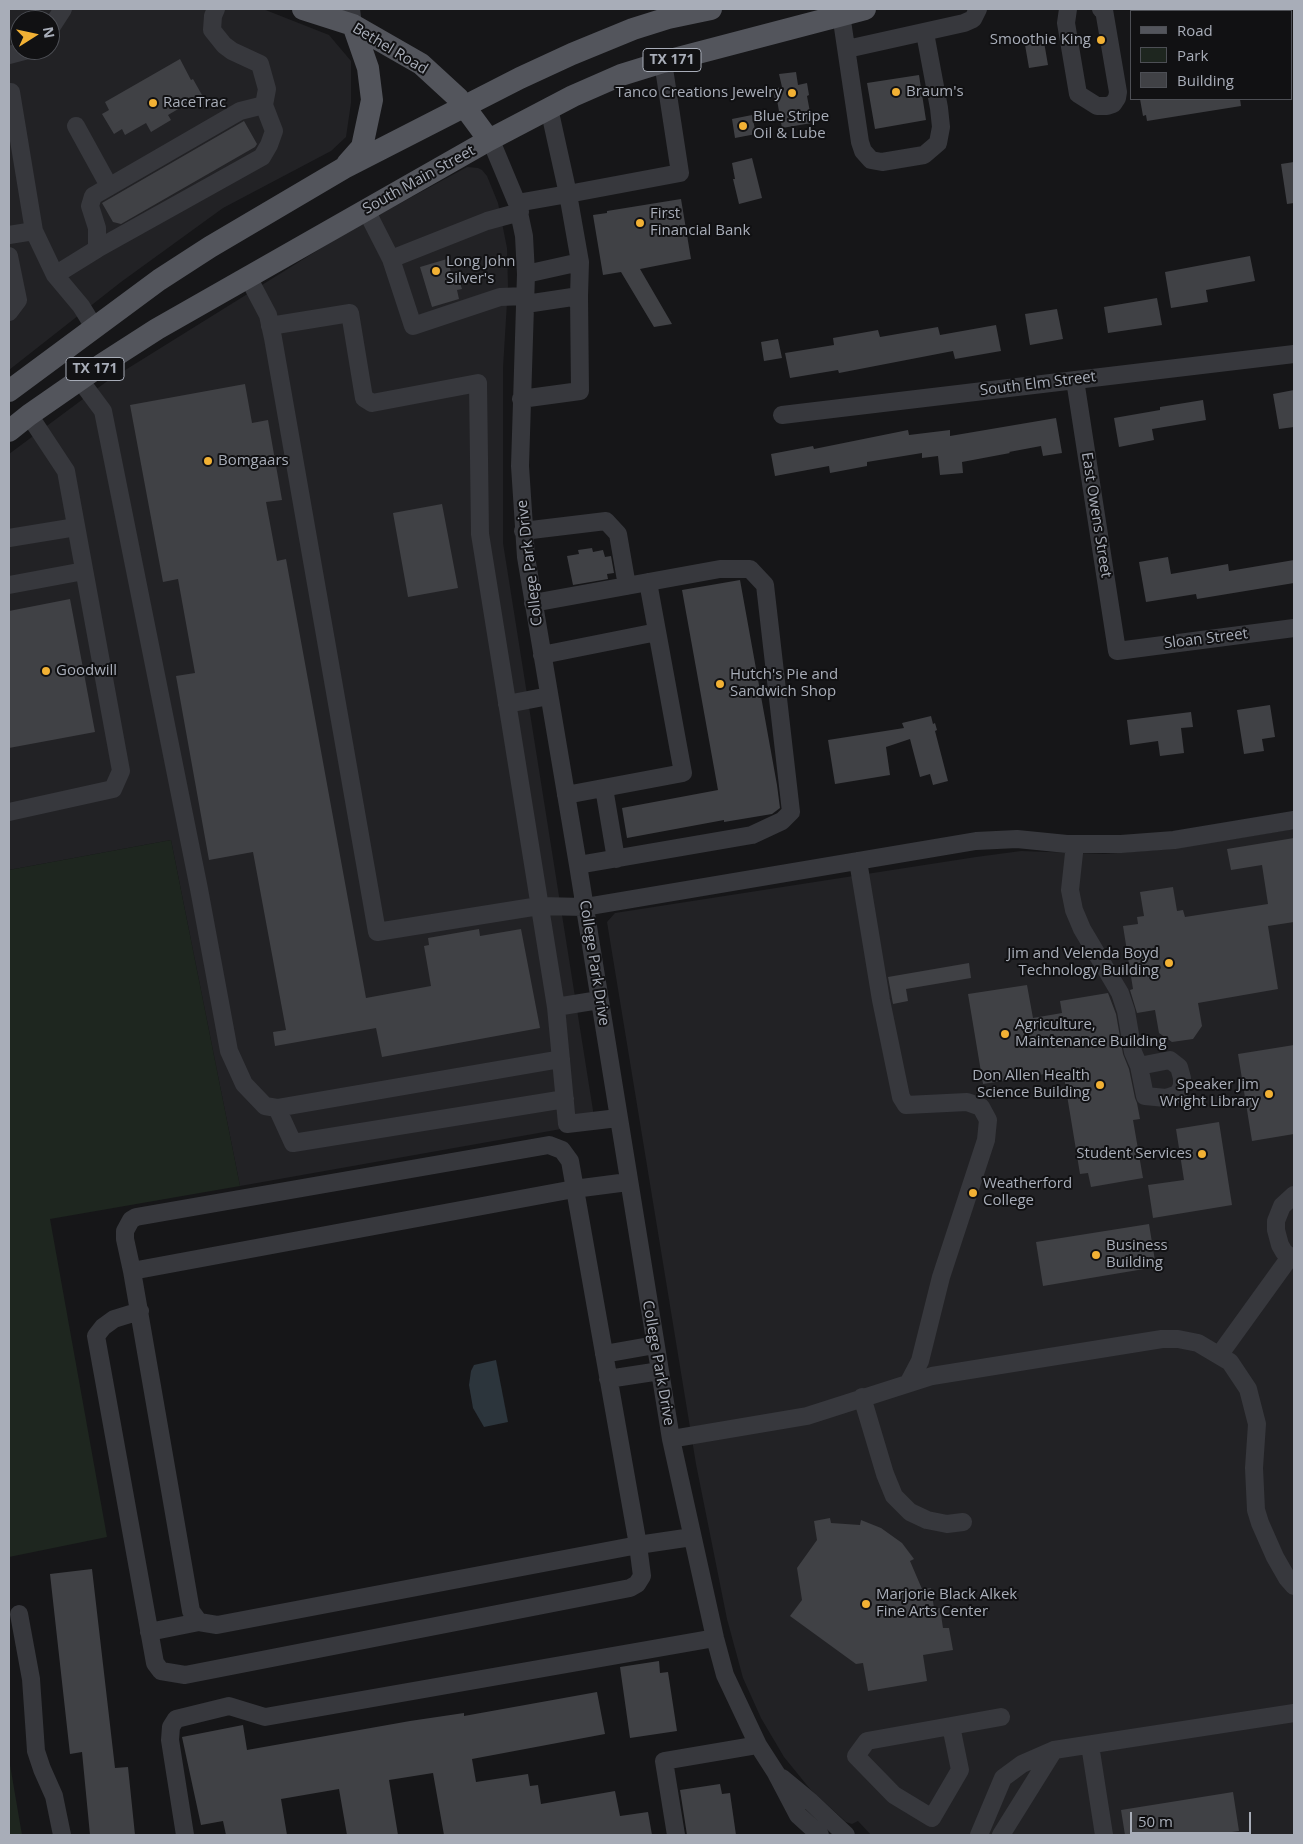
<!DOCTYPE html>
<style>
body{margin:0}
#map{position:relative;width:1303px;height:1844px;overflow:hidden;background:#161618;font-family:"Open Sans",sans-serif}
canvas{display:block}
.frame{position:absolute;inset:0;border:10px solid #a8adb8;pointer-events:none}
.legend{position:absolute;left:1130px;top:10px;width:162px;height:90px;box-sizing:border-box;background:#111113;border:1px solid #4d4f55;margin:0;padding:6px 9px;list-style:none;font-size:15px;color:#a8adb8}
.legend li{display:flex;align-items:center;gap:10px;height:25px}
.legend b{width:25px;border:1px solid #4d4f55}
.north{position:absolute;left:10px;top:10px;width:50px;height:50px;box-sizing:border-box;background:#111113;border:1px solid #4d4f55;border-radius:50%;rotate:80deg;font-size:14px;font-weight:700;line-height:20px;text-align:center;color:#a8adb8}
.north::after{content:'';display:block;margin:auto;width:18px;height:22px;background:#f2b134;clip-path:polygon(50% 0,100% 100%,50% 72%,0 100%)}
.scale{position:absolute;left:1130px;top:1812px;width:121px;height:22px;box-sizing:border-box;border:2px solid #a8adb8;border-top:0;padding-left:6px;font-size:15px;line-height:18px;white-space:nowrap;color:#a8adb8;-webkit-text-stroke:4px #111113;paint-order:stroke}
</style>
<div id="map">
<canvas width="1303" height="1844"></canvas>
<div class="frame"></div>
<ul class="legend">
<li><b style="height:6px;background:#53555c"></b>Road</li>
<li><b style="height:14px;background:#1e261f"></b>Park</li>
<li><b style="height:14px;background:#404145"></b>Building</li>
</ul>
<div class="north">N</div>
<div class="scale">50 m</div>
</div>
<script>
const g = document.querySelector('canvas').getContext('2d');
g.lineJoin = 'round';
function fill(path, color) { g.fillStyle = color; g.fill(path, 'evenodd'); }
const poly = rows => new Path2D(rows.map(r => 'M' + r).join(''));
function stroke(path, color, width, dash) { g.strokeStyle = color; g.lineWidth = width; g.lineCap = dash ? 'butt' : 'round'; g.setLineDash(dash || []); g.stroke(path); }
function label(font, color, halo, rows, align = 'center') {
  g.font = font + ' "Open Sans",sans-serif'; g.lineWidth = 4; g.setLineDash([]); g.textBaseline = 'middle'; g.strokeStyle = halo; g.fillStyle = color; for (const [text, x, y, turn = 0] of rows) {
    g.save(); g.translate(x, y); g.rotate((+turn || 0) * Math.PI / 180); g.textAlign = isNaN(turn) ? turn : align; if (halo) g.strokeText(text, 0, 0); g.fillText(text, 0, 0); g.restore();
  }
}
fill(poly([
 [9,9,263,9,329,35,351,61,351,103,346,137,331,151,223,208,121,282,9,370],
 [20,20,50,20,50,50,20,50],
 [467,167,478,168,482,170,487,176,498,203,507,248,508,286,503,368,503,543,595,1123,240,1186,171,840,9,870,9,454,106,382,347,232],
 [1294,829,1294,1835,871,1835,858,1821,852,1824,846,1822,810,1789,784,1757,761,1718,743,1678,727,1619,696,1464,607,922,615,913,976,857,1021,851,1104,854,1169,849]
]), '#222225');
fill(poly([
 [171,840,240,1186,50,1219,107,1537,9,1557,9,870],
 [9,1759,22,1835,9,1835]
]), '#1e261f');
fill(poly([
 [496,1360,508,1422,484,1427,473,1408,469,1385,471,1371,474,1365]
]), '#2c353c');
fill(poly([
 [1043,36,1048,65,1029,68,1024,39],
 [180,59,191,80,193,79,202,95,168,115,171,120,151,132,146,123,125,135,122,129,114,134,102,114,109,110,105,102],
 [796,72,798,85,807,83,809,95,807,96,812,123,782,128,777,100,775,101,773,89,782,87,779,74],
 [919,75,926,120,875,129,867,83],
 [1140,99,1240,99,1241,106,1147,121,1146,115,1143,116],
 [752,115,756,134,735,138,732,119],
 [244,121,257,144,255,147,121,224,113,222,102,203],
 [752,158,762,198,739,204,733,179,735,179,732,163],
 [1294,162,1294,203,1287,204,1281,164],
 [681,199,691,259,640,269,672,324,654,327,621,272,603,275,593,215,607,213,607,211],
 [1250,256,1255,281,1206,290,1208,302,1171,308,1165,272],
 [447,259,452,275,457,274,462,289,457,290,459,299,432,307,420,267],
 [1157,298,1162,325,1108,333,1104,307],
 [1057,309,1063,339,1030,345,1025,314],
 [996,325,1001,351,955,359,953,351,839,373,838,370,790,378,785,353,834,345,833,338,878,330,880,337,938,327,940,335],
 [778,339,782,358,764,361,761,342],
 [245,384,252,423,268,420,282,500,266,502,277,561,286,559,366,998,431,986,424,946,429,945,428,938,479,929,480,936,521,929,540,1028,382,1057,376,1028,275,1046,273,1032,286,1030,253,852,209,860,176,676,195,673,178,579,163,582,130,405],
 [1294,390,1294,427,1279,429,1273,394],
 [1203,400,1206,420,1152,429,1154,440,1119,447,1114,418,1160,410,1160,407],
 [1056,418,1062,453,1043,456,1041,446,1009,452,1010,453,962,462,963,473,940,475,938,456,922,458,922,453,867,462,867,466,830,473,829,466,775,476,771,454,813,446,814,449,908,430,909,435,950,430,950,436],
 [442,504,458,588,408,597,393,513],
 [592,548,593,552,603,550,605,557,611,556,614,573,607,574,608,579,573,585,567,556,579,554,578,550],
 [1168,557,1171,574,1228,564,1229,571,1294,560,1294,583,1197,599,1196,594,1146,602,1139,562],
 [740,580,777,785,780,808,772,814,724,822,724,820,627,838,622,808,718,790,682,590],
 [70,599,95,732,9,748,9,611],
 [1270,705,1275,737,1262,739,1264,751,1244,754,1237,710],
 [1191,712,1193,727,1181,728,1184,753,1160,756,1158,741,1130,745,1127,720],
 [931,716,933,724,935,723,937,730,935,731,948,781,933,785,930,774,920,777,910,739,886,747,890,775,835,784,828,740,904,728,902,723],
 [1294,838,1294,922,1268,926,1278,989,1198,1003,1202,1026,1193,1039,1172,1042,1159,1033,1155,1010,1137,1013,1130,990,1133,989,1123,926,1138,924,1137,917,1144,916,1140,892,1173,887,1177,911,1183,910,1185,917,1268,904,1262,865,1231,870,1227,849],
 [969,963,971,978,906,989,908,1001,893,1004,888,977],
 [1027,985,1033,1018,1062,1013,1060,1001,1108,993,1116,1014,1123,1054,1129,1069,1135,1098,1137,1103,1140,1119,1133,1120,1143,1178,1091,1187,1088,1173,1080,1174,1063,1071,983,1084,968,994],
 [1294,1045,1294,1134,1252,1141,1238,1054],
 [1219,1122,1232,1205,1153,1218,1148,1185,1184,1180,1176,1129],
 [1149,1224,1156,1267,1043,1286,1036,1242],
 [830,1518,831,1523,860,1525,861,1520,881,1528,902,1543,914,1559,910,1561,922,1589,931,1588,934,1608,940,1608,943,1628,949,1628,953,1650,923,1655,927,1681,868,1691,863,1663,856,1664,790,1616,802,1600,797,1568,817,1540,814,1521],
 [92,1569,115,1768,128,1767,135,1835,90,1835,82,1752,70,1754,50,1574],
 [659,1661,660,1673,668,1672,677,1731,630,1738,620,1667],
 [597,1692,605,1734,472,1759,476,1782,528,1774,530,1786,538,1785,541,1804,615,1791,620,1816,648,1812,652,1835,444,1835,433,1773,389,1780,398,1835,347,1835,339,1789,281,1799,287,1835,226,1835,223,1821,201,1825,182,1737,243,1725,247,1750,410,1721,464,1713,464,1716],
 [720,1784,722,1794,730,1793,736,1835,687,1835,680,1790],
 [1233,1792,1239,1831,1211,1835,1125,1835,1121,1810]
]), '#404145');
stroke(poly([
 [351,9,353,25],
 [1068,9,1066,23,1078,94,1097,106,1107,106,1113,104,1117,98,1118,92,1104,10,1101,9],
 [1172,9,1172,11],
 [841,14,860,142,863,151,871,160,882,162,924,155,938,143,941,127,939,108,925,33],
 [50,29,63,9],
 [847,49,964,23,973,19,978,9],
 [9,55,28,50],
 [9,92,11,92,34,231,55,275,81,306,94,327],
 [76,126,109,186],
 [489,140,494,148,517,203,524,236,526,274,520,466,526,557,578,865,671,1439,715,1638,725,1675,758,1745,776,1773,798,1815,820,1835],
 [517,203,568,194,549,108],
 [366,210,391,259],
 [520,212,487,221,391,259,413,326,500,297,526,296],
 [9,235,34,231],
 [97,249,262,157,269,145,274,131,264,105],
 [9,256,18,300,9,312],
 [526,274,580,262,568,194,680,173,663,62],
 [55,275,97,249,97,228,90,206,93,196,240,111,264,105,267,89,260,64,232,51,224,45,212,30,213,16,216,9],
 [248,277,268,315,273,338,377,932,539,906,585,907,976,841,1017,839,1067,844,1121,844,1174,840,1294,820],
 [526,304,579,296,580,262],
 [270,326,350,313,364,398,372,403,478,383,480,534,556,1007,599,1000],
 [80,380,103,411,199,889,229,1051,244,1084,265,1106,277,1108],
 [1075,380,1117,651,1294,628],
 [521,399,580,391,579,296],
 [782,415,1294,354],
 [523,531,606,521,618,534,627,586],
 [9,538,76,527],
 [9,585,84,571],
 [533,603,720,569,750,569,765,585,791,812,782,821,752,835,578,865],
 [542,655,657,632],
 [507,704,549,696],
 [604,788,616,859],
 [566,795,683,773,648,582],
 [9,812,113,789,121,771,66,471,29,415],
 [1075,844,1070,890,1074,910,1082,929,1120,993,1126,1011,1133,1052,1139,1066,1145,1096,1166,1098,1178,1094,1182,1086,1182,1078,1179,1067,1170,1060,1139,1066],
 [858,861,881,1000,901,1097,906,1105,967,1102,981,1107,988,1120,986,1140,941,1277,920,1361,909,1382],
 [556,1007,567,1124,618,1118],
 [561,1059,277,1108,293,1143,565,1099],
 [628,1182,574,1189,132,1271,191,1611,199,1622,217,1625,638,1545,692,1537],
 [1294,1195,1282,1206,1276,1221,1276,1230,1280,1245,1284,1252,1294,1259],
 [132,1271,125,1239,125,1231,131,1220,136,1217,549,1145,562,1150,570,1161,638,1545,642,1576,637,1584,630,1588,185,1675,161,1671,155,1663,96,1336,103,1327,114,1319,140,1311],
 [604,1354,655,1345],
 [1220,1354,1290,1257],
 [608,1379,660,1371],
 [862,1397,885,1474,894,1496,910,1512,927,1520,947,1524,963,1522],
 [671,1439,807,1416,932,1376,1162,1339,1178,1339,1198,1343,1230,1362,1248,1389,1257,1424,1254,1468,1256,1510,1260,1523,1275,1557,1287,1578,1294,1586],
 [19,1614,31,1679,36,1751,42,1769,54,1796,62,1835],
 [149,1632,199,1622],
 [951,1726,960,1770,932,1818,894,1795,856,1756,867,1741,951,1726,1001,1717],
 [1090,1745,1104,1835],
 [782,1778,811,1802,846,1835],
 [185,1835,170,1740,171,1727,176,1719,229,1706,265,1717,715,1638],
 [676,1835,664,1761,758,1745],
 [979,1835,1003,1778,1022,1764,1054,1750,1294,1713],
 [1001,1835,1054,1750]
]), '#37383d', 18);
stroke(poly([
 [303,9,353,25,421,64,458,98,489,140],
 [347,164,362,147,372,100,368,68,353,25],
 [9,391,159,280,210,247,344,168,520,78,572,54,633,29,668,18,711,9],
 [9,431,29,415,101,365,157,329,489,140,573,96,621,75,663,62,865,9]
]), '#53555c', 22);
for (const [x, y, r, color] of [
 [1101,40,5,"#f2b134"],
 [896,92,5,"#f2b134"],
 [792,93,5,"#f2b134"],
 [153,103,5,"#f2b134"],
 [743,126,5,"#f2b134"],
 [640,223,5,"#f2b134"],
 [436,271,5,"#f2b134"],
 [208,461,5,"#f2b134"],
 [46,671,5,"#f2b134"],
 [720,684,5,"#f2b134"],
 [1169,963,5,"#f2b134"],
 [1005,1034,5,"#f2b134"],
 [1100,1085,5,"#f2b134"],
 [1269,1094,5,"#f2b134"],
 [1202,1154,5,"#f2b134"],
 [973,1193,5,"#f2b134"],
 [1096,1255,5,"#f2b134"],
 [866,1604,5,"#f2b134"]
]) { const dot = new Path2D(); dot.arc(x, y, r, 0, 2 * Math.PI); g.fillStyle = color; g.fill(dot); stroke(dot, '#111113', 2); }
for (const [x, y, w] of [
 [672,60,58],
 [95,369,58]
]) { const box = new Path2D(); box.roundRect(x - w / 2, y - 11.5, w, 23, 4); g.fillStyle = '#111113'; g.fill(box); stroke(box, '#a8adb8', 1); }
label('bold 14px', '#a8adb8', null, [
 ["TX 171",672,60],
 ["TX 171",95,369]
]);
label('15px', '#a8adb8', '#111113', [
 ["Smoothie King",1091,40,"right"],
 ["Braum's",906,92],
 ["Tanco Creations Jewelry",782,93,"right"],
 ["RaceTrac",163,103],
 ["Blue Stripe",753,117],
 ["Oil & Lube",753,134],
 ["First",650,214],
 ["Financial Bank",650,231],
 ["Long John",446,262],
 ["Silver's",446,279],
 ["Bomgaars",218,461],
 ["Goodwill",56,671],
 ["Hutch's Pie and",730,675],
 ["Sandwich Shop",730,692],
 ["Jim and Velenda Boyd",1159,954,"right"],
 ["Technology Building",1159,971,"right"],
 ["Agriculture,",1015,1025],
 ["Maintenance Building",1015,1042],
 ["Don Allen Health",1090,1076,"right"],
 ["Science Building",1090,1093,"right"],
 ["Speaker Jim",1259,1085,"right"],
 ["Wright Library",1259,1102,"right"],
 ["Student Services",1192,1154,"right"],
 ["Weatherford",983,1184],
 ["College",983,1201],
 ["Business",1106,1246],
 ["Building",1106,1263],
 ["Marjorie Black Alkek",876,1595],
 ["Fine Arts Center",876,1612]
], 'left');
label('15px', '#a8adb8', '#111113', [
 ["Bethel Road",390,49,31],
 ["South Main Street",419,180,-29],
 ["South Elm Street",1038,384,-7],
 ["East Owens Street",1096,515,81],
 ["College Park Drive",530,563,-97],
 ["Sloan Street",1206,639,-7],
 ["College Park Drive",594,963,81],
 ["College Park Drive",658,1363,80]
]);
</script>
